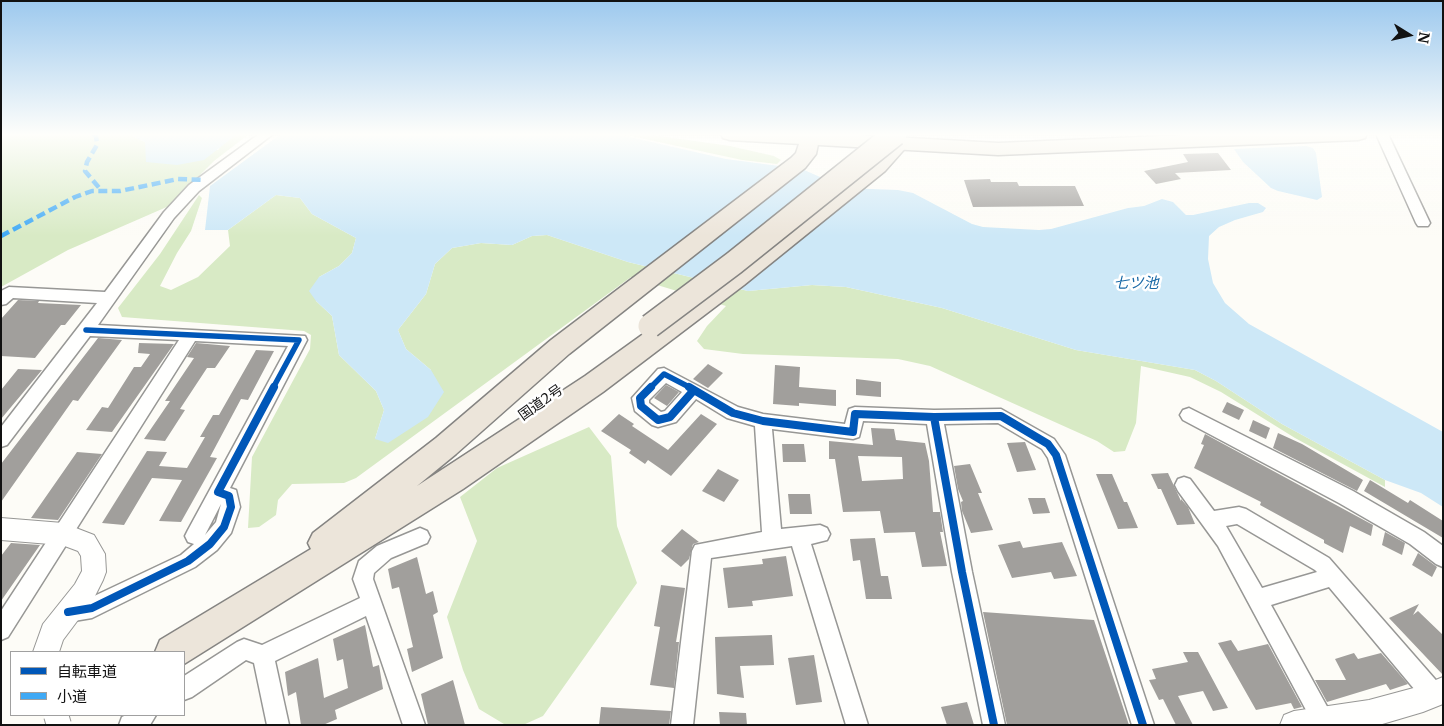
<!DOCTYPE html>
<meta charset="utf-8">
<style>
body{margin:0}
#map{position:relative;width:1444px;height:726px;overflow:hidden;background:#fdfcf7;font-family:Merriweather,"Noto Sans JP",serif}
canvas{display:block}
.frame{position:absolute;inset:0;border:2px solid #111;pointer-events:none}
.legend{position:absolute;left:10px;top:651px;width:175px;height:65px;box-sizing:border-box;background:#fff;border:1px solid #a0a0a0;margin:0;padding:6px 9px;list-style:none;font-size:15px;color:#111}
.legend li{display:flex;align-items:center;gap:10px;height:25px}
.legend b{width:25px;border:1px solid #a0a0a0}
.north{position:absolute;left:1384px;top:10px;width:50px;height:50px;-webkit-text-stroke:4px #fff;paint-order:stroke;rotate:100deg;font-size:14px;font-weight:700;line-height:20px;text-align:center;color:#111}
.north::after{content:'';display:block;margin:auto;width:18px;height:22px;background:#111;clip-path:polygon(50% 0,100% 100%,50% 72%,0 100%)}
</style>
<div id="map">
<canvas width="1444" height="726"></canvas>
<div class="frame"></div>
<ul class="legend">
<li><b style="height:6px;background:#0057b8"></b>自転車道</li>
<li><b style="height:6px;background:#3fa9f5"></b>小道</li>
</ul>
<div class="north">N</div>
</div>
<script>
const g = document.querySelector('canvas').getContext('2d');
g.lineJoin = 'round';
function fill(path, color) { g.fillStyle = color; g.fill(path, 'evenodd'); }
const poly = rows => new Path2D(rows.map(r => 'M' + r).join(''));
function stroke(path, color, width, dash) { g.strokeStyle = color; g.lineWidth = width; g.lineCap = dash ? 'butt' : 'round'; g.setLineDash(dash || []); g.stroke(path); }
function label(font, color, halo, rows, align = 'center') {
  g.font = font + ' Merriweather,"Noto Sans JP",serif'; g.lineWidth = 5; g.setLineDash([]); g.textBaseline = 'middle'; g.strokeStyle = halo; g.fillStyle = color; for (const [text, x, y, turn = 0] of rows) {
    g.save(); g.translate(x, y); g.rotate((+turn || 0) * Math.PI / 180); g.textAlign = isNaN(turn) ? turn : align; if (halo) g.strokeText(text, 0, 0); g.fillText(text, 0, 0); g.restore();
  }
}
fill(poly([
 [1,134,133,134,134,137,145,142,218,150,225,141,237,134,249,134,214,161,169,206,68,250,1,287],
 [622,134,645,134,730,146,774,156,781,160,777,164,742,160],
 [199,195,202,198,191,231,177,253,160,286,171,290,198,277,230,246,228,230,276,195,300,198,312,214,356,238,352,253,339,266,319,277,316,301,332,316,339,355,376,391,384,410,375,439,431,370,406,349,398,330,426,294,435,264,452,248,481,243,512,245,532,236,547,235,628,262,748,291,812,285,846,287,942,308,1076,350,1195,370,1216,381,1282,424,1385,480,1385,487,1295,438,1221,392,1190,377,1141,366,1136,423,1125,451,1114,452,1097,441,930,366,898,359,743,354,704,349,697,341,707,326,726,306,631,277,356,478,344,483,292,484,278,500,276,515,259,527,248,528,252,457,310,349,311,335,304,331,122,317,118,308,160,254],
 [589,427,611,456,617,526,637,583,543,716,523,725,504,724,479,709,463,670,447,617,477,541,460,497,497,468]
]), '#d8eac5');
fill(poly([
 [133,134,237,134,204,160,177,165,146,162,145,142,134,137],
 [281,134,616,134,726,159,802,169,845,188,898,190,913,193,972,224,983,227,1039,230,1051,229,1128,208,1144,206,1162,199,1173,202,1186,215,1193,215,1249,203,1258,203,1266,208,1263,212,1235,220,1219,227,1209,236,1208,259,1213,283,1225,303,1249,324,1443,432,1443,507,1421,493,1385,480,1282,424,1216,381,1195,370,1076,350,942,308,846,287,812,285,748,291,628,262,547,235,532,236,512,245,481,243,452,248,435,264,426,294,398,330,406,349,431,370,444,392,428,417,388,443,375,439,384,410,376,391,339,355,332,316,316,301,309,291,319,277,339,266,352,253,356,238,312,214,300,198,276,195,228,230,205,230,210,186],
 [1306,146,1313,148,1316,153,1322,197,1317,200,1278,191,1271,188,1243,162,1234,149]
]), '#cde8f7');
fill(poly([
 [1218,153,1231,170,1175,173,1181,179,1156,184,1144,171,1188,162,1183,154],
 [990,179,991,182,1017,182,1019,186,1075,186,1084,206,973,207,964,180],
 [18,300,39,301,38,303,81,305,65,325,61,325,35,358,1,356,1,319],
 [98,338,122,340,78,401,73,400,1,502,1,464],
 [139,343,174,344,112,432,86,430,102,407,108,408,134,367,141,367,150,354,138,353],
 [196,343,230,346,215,368,207,368,180,409,185,410,165,441,144,439,170,401,165,401,194,358,187,357],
 [256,350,274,351,248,400,241,399,210,457,217,458,181,522,159,521,182,480,152,478,124,525,102,523,147,451,167,452,159,466,187,468,205,437,200,437,213,415,219,415],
 [708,364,723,373,708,388,693,379],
 [775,365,800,367,799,387,836,390,836,406,799,403,799,406,773,404],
 [18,369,42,370,1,419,1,390],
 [856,379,881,382,881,397,856,395],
 [666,385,679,392,667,406,654,398],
 [1227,402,1244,410,1239,420,1222,412],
 [619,414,634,424,632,426,668,450,701,414,717,424,671,476,648,460,645,464,629,453,631,450,601,431],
 [1253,420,1270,428,1266,439,1249,431],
 [871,428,894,429,896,440,925,443,929,461,933,512,940,512,943,532,940,532,947,566,922,567,915,532,884,533,880,511,843,512,835,459,829,459,829,441,873,445],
 [858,456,902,457,903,479,862,481],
 [1278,433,1302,444,1363,480,1357,491,1273,448],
 [1205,434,1373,525,1371,536,1350,526,1343,553,1324,543,1324,540,1260,505,1261,502,1194,468,1204,445,1201,444],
 [1025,442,1036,470,1017,472,1007,443],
 [782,444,804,444,806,462,783,462],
 [77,452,102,454,58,520,31,518],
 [970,464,982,493,978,493,993,530,971,533,962,511,961,502,963,501,958,489,954,466],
 [718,469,739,480,724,502,702,491],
 [1168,473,1181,501,1181,499,1188,507,1195,524,1177,525,1161,489,1158,489,1151,474],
 [1096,474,1112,474,1124,502,1127,502,1138,528,1118,529],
 [1370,480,1408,503,1410,500,1443,521,1443,538,1364,491],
 [788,494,810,494,812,514,790,514],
 [1028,498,1045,498,1050,513,1033,514],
 [682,529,699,542,693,544,689,559,681,567,661,551],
 [1385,532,1405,543,1402,555,1382,545],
 [875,538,881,576,888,576,892,599,866,599,860,560,853,561,850,539],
 [1020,541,1023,548,1062,542,1077,576,1054,579,1051,572,1012,578,998,545],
 [11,543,40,545,1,601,1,556],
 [1418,553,1437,567,1432,577,1412,565],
 [786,556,793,596,752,601,753,606,728,608,723,568,763,564,762,559],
 [417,557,426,594,433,591,438,612,433,615,443,658,412,672,407,649,413,647,399,587,392,589,388,569],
 [661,585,685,588,676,642,679,642,674,688,650,685,660,627,654,626],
 [1419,604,1413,615,1418,611,1443,635,1443,675,1389,618],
 [983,612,1094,620,1129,725,1007,725],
 [365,625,373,667,379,665,383,689,335,710,337,719,323,725,301,725,296,692,288,696,285,672,318,658,324,698,348,688,343,659,337,661,333,639],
 [772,635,774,665,740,666,744,698,717,694,715,637],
 [1231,640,1238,651,1268,644,1302,707,1294,709,1291,703,1256,710,1218,643],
 [1183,652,1198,652,1228,708,1213,711,1203,691,1178,696,1193,725,1176,725,1163,699,1159,700,1149,680,1156,679,1152,669,1188,662],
 [1354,653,1358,659,1381,653,1408,684,1390,690,1386,684,1327,702,1315,680,1346,680,1335,659],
 [814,655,822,702,796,705,788,658],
 [453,680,465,725,428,725,421,694],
 [967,702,974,725,947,725,941,707],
 [601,707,671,711,669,725,599,725],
 [719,712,746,713,747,725,720,725]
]), '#a19f9c');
const minor = poly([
 [259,134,273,134,199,191,174,218,98,325,305,336,307,340,230,488,236,490,240,507,231,533,217,550,195,567,92,618,68,622,61,619,58,612,61,605,90,598,181,555,194,544,188,542,185,536,188,530,288,346,195,341,8,637,1,640,1,611,179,340,90,336,7,445,1,447,1,427,97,303,13,298,6,304,1,305,1,291,9,287,105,292,164,212,189,185,259,134],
 [221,504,216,522,205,535,221,504],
 [1376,134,1388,134,1430,223,1428,226,1418,226,1416,223,1376,134],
 [664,368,738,407,763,414,845,424,849,409,855,407,934,410,1001,409,1054,439,1065,455,1154,725,1132,725,1048,458,1042,449,998,423,944,424,972,572,1005,725,983,725,952,572,927,424,863,421,859,437,853,439,772,429,781,529,820,525,827,528,830,534,827,540,811,544,868,725,846,725,792,546,711,558,693,725,671,725,692,551,695,545,762,532,755,426,727,418,696,399,676,422,658,427,652,425,635,411,632,398,658,369,664,368],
 [666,383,682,392,665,411,661,412,649,403,649,400,666,383],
 [1189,408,1353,491,1424,532,1443,546,1443,567,1436,564,1410,544,1339,503,1183,420,1180,415,1183,410,1189,408],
 [1184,477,1190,479,1214,511,1239,507,1246,509,1329,558,1441,686,1443,691,1441,702,1433,705,1425,702,1329,587,1271,605,1335,721,1334,725,1314,725,1218,546,1178,491,1175,485,1178,479,1184,477],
 [1237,524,1315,570,1317,572,1262,588,1226,526,1237,524],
 [420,528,427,531,430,537,427,543,391,558,374,573,373,579,425,725,403,725,366,616,275,661,289,725,267,725,254,663,246,660,192,697,184,700,184,676,237,642,244,639,262,645,360,598,353,579,359,561,377,546,420,528],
 [126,715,156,715,150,725,119,725,122,717,126,715]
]);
const tertiary = poly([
 [1,518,63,523,94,535,105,554,106,572,103,580,93,600,63,640,59,652,33,652,43,624,75,584,82,571,81,556,78,551,62,545,1,540,1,518],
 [1443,677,1443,704,1423,712,1379,725,1280,725,1284,715,1294,711,1369,700,1421,686,1443,677]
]);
const primary = poly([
 [721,134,840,134,998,143,1210,134,1367,134,1365,138,1358,140,998,155,730,140,723,138,721,134]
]);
const trunk = poly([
 [802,135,816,135,819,139,816,154,805,168,569,354,456,454,417,486,585,376,728,273,871,161,892,140,899,138,906,140,909,144,885,171,744,285,603,392,463,489,184,664,184,652,155,652,160,640,311,549,308,543,313,533,436,438,551,340,791,158,796,153,802,135]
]);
stroke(minor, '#979795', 3);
stroke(tertiary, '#979795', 2);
stroke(primary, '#858482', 3);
stroke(trunk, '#858482', 3);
fill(minor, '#fffffe');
fill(tertiary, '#fffffe');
fill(primary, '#ede9dc');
fill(trunk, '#ece5da');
const tertiaryBridge = poly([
 [56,715,59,725]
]);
const trunkBridge = poly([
 [650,326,734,263,895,134]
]);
stroke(tertiaryBridge, '#979795', 26, []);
stroke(trunkBridge, '#858482', 26, []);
stroke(tertiaryBridge, '#fffffe', 24);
stroke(trunkBridge, '#ece5da', 23);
stroke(poly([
 [93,134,96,136,97,145,87,162,85,171,101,190],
 [1,236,75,197,92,191,120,191,178,179,205,180]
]), '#3fa9f5', 4.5, [9, 4.5]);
stroke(poly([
 [86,330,299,340,273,388],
 [650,388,664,374,691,388]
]), '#0057b8', 5.5);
stroke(poly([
 [651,387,640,398,641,406,658,420,670,417,694,390],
 [689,387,694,390],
 [694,390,733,413,763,421,853,432,855,414,934,417,1001,416,1048,444,1056,455,1143,725],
 [934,417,962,572,994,725],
 [68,612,92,608,188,561,210,544,224,527,231,507,229,496,218,492,274,387]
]), '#0057b8', 8);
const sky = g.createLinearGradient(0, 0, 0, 236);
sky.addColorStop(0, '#9dc9ee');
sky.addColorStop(0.57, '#fefefb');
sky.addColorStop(1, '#fefefb00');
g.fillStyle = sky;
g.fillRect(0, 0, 1444, 236);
label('14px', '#111', '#fff', [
 ["国道2号",541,403,-35]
]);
label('italic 15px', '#1768a6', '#fff', [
 ["七ツ池",1136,284]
]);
</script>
